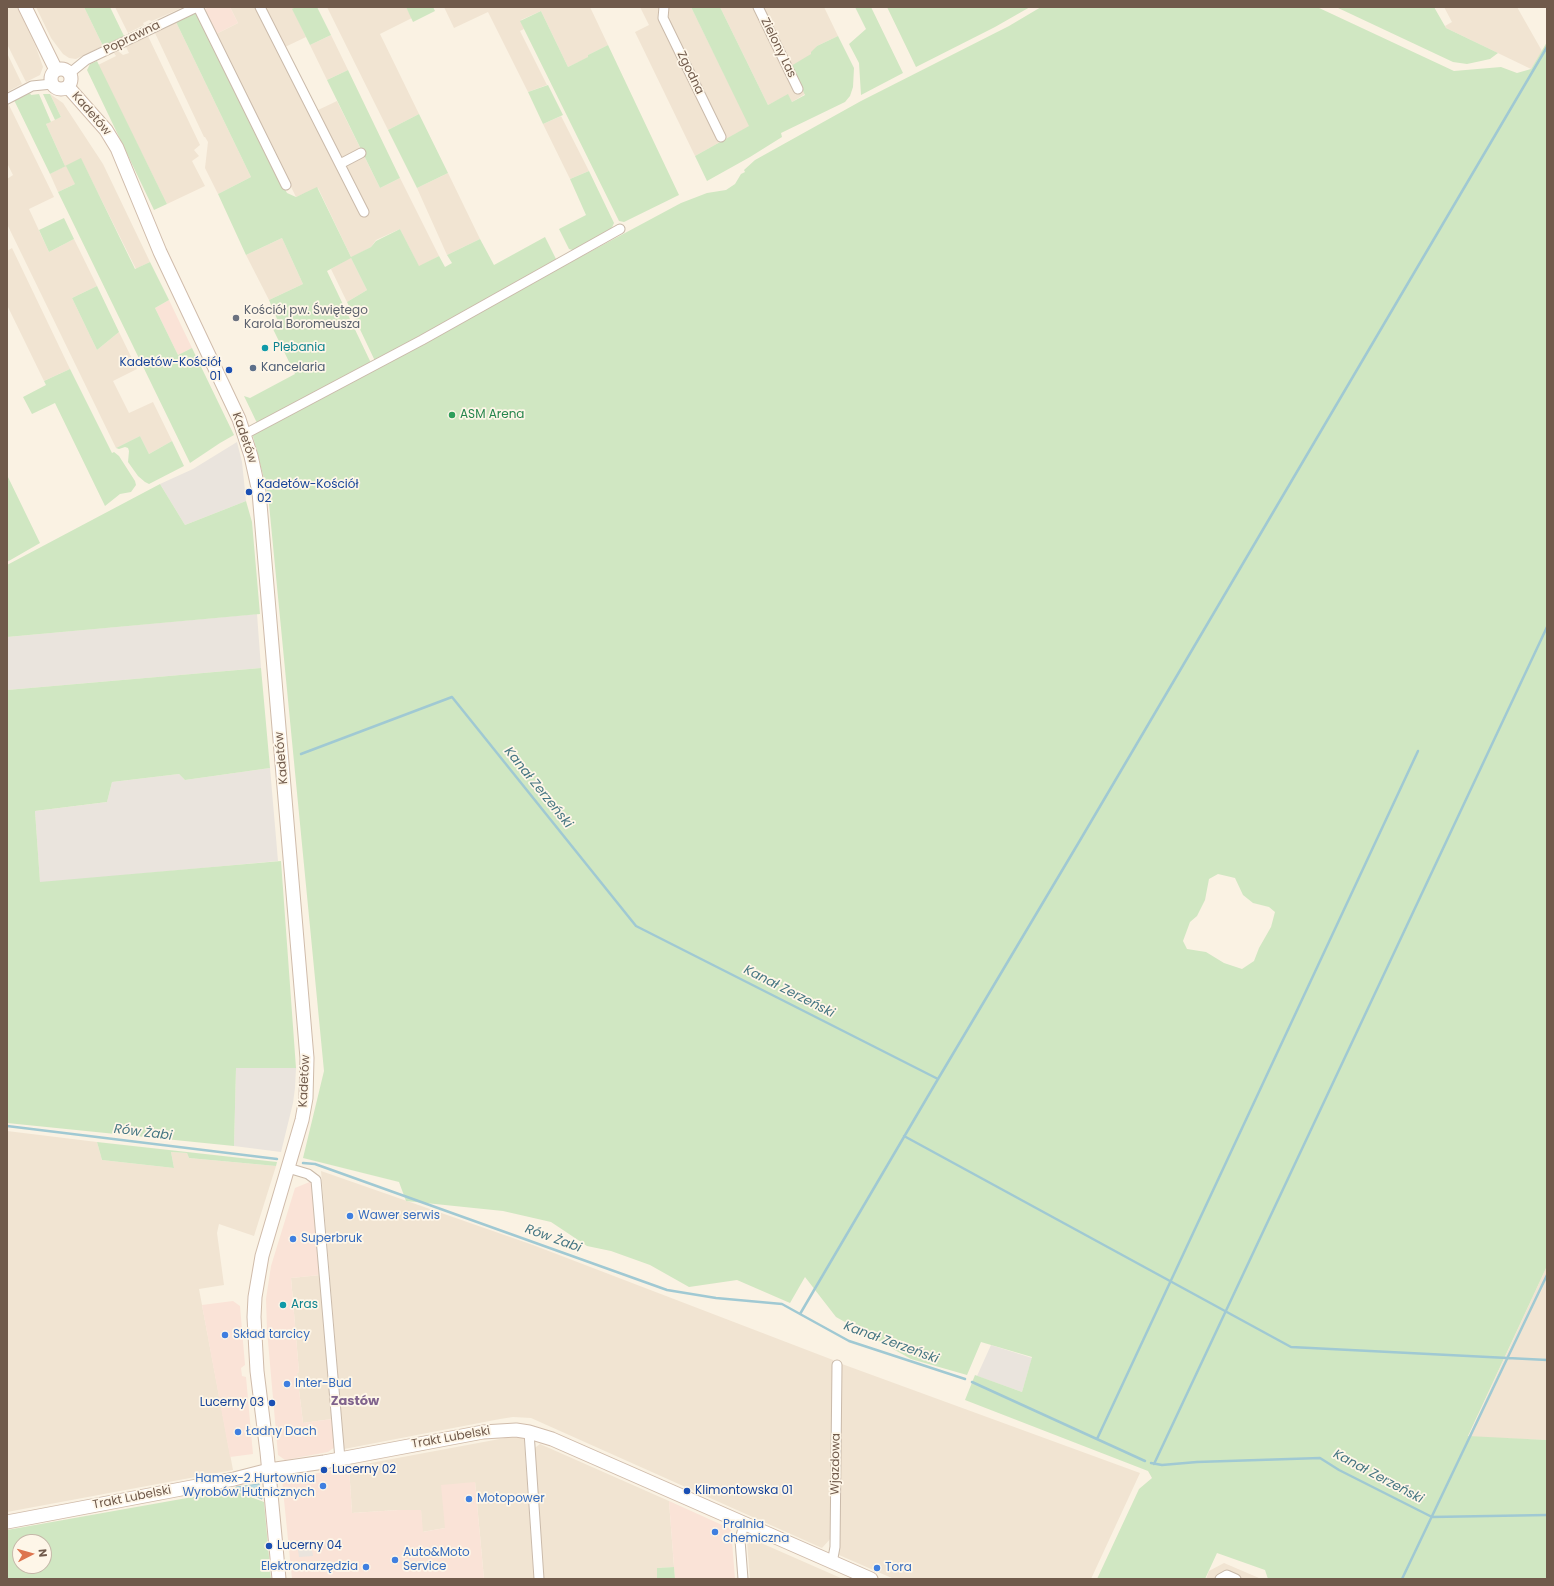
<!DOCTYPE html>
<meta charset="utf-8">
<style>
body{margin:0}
#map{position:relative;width:1554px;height:1586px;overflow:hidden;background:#faf2e3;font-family:Poppins,sans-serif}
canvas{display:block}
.frame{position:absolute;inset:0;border:8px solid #705a4b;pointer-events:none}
.north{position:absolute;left:12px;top:1534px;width:40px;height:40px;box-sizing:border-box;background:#fef6e8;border:1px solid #c5b8a9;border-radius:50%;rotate:84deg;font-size:11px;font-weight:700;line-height:16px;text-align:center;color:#705a4b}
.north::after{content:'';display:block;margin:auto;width:14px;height:18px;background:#dd754f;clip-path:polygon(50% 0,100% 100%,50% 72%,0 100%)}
</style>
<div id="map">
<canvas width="1554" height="1586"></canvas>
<div class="frame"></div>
<div class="north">N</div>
</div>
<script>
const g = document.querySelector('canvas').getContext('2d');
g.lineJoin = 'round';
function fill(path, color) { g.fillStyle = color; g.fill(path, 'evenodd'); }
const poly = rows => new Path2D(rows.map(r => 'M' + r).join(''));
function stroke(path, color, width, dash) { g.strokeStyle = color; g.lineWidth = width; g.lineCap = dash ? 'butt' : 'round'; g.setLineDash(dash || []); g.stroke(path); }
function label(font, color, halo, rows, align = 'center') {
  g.font = font + ' Poppins,sans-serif'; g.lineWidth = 3.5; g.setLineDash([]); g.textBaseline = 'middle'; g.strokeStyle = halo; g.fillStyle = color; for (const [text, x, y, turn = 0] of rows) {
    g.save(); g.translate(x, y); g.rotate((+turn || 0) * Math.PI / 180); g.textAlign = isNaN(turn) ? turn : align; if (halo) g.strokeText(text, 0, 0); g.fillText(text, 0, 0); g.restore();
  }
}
fill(poly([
 [11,7,17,7,36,47,43,67,40,75,26,82,7,44,7,9],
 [36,7,84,7,103,46,76,59,69,58,63,54,51,38],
 [115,7,184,7,152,21,149,20,143,23,144,25,128,33],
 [230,7,258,7,316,111,337,101,380,188,400,178,439,256,419,267,400,229,376,240,371,247,351,258,367,290,347,302,331,269,351,257,318,188,296,197,216,34,238,23],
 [265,7,296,7,293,9,306,37,285,47],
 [327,7,406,7,412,18,380,34,419,114,388,130],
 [444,7,590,7,608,45,588,55,589,57,568,67,541,11,521,20,524,29,520,31,547,85,528,92,488,12,454,28],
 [640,7,691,7,750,126,695,156,635,32,649,25],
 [720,7,824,7,838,36,817,46,811,54,805,94,792,102,788,95,768,105],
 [1444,7,1517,7,1542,51,1531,69,1446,28,1445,26,1452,22],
 [176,22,251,177,218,194,205,168,208,142,205,137,204,137,155,33],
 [331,35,348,70,327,80,310,45],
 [148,36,200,145,194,150,199,156,192,161,205,186,167,204,98,65,116,56,114,53,118,51,123,55,129,53,126,47],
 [7,53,22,84,7,92],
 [50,94,63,103,103,164,150,262,136,269,81,159,75,184,58,192,50,174,65,166,46,124,61,117],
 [8,103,54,197,29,209,49,252,74,239,97,286,72,298,97,350,119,332,137,369,113,381,129,413,153,402,172,441,149,454,140,436,116,448,7,224,7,179,13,175,7,163],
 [561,116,589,171,570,179,543,124],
 [448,173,480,239,447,255,417,188],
 [282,238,303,284,269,300,246,255],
 [12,248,70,369,44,381,7,305,7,251],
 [7,1131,97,1142,102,1160,174,1168,171,1152,187,1153,189,1158,276,1166,254,1236,219,1224,217,1233,224,1285,199,1289,233,1470,7,1512],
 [321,1171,533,1245,833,1360,832,1537,822,1548,531,1418,513,1417,500,1419,344,1449],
 [1547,1266,1547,1440,1468,1437,1476,1420],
 [320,1275,332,1419,303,1423,297,1373,299,1372,291,1278],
 [842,1364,1140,1473,1091,1579,894,1579,839,1555,840,1367],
 [505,1438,524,1438,534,1579,484,1579,475,1482,445,1528,422,1532,421,1511,399,1510,352,1513,349,1467],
 [540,1444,669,1501,674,1567,657,1568,657,1579,543,1579,532,1450],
 [752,1539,843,1579,750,1579,747,1542],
 [1224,1563,1259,1578,1259,1579,1206,1579,1209,1571]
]), '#f1e4d2');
fill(poly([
 [209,7,230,7,238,23,216,34,205,9],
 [169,300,192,348,178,355,155,308],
 [312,1181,320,1275,291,1278,299,1372,297,1373,303,1423,332,1419,335,1447,328,1452,285,1460,278,1455,267,1330,266,1299,271,1266,295,1188],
 [233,1301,240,1306,245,1365,241,1368,242,1376,246,1377,253,1454,230,1457,202,1305],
 [349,1467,352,1513,399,1510,421,1510,423,1532,445,1528,441,1485,475,1482,484,1579,292,1579,282,1480],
 [669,1501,731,1529,735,1579,675,1579]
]), '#fae3d7');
fill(poly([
 [237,442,242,462,246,501,185,525,160,484,193,469],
 [257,614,261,668,7,690,7,637],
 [270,768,278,861,40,883,35,811,107,802,112,782,179,774,185,780],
 [236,1068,296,1068,295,1088,293,1103,281,1152,234,1146],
 [991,1345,1032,1358,1022,1392,977,1376],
 [311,1542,313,1556,299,1557,297,1543]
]), '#eae4dd');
fill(poly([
 [84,7,110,7,124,36,103,46],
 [296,7,317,7,331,35,310,45,292,9],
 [406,7,433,7,435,11,413,22],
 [691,7,720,7,768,105,788,94,792,102,805,95,791,66,811,54,811,52,817,46,838,36,854,68,853,87,850,96,845,102,781,133,782,137,750,157,707,181,695,156,749,126],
 [855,7,871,7,903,73,861,95,859,63,849,44,866,29],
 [887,7,1030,7,995,27,916,67],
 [1041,7,1317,7,1454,71,1501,67,1517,73,1531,69,1547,42,1547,1266,1468,1436,1547,1440,1547,1579,1268,1579,1265,1570,1217,1553,1205,1579,1097,1579,1139,1489,1152,1478,1148,1471,965,1400,975,1375,1022,1392,1032,1357,981,1342,967,1375,911,1359,836,1317,805,1277,790,1303,737,1280,689,1287,650,1265,611,1251,587,1246,551,1222,503,1211,406,1201,399,1182,303,1158,324,1071,268,494,252,433,681,203,707,193,726,190,735,184,741,174,745,172,744,170,755,160,861,101,1009,26],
 [1218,874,1235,878,1243,895,1253,903,1269,907,1275,912,1271,927,1259,948,1254,961,1242,969,1224,963,1206,952,1187,949,1183,941,1190,922,1197,916,1205,900,1209,879],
 [1336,7,1434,7,1446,28,1498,53,1490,59,1481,61,1467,64,1453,62],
 [541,11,568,67,588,57,588,55,608,45,679,195,624,222,619,221,520,21],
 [196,13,287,193,296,197,317,187,351,257,371,247,376,241,400,229,419,266,439,256,445,267,452,263,447,255,480,239,494,265,545,237,557,261,375,361,347,302,367,290,351,258,327,271,371,363,257,423,244,396,250,398,295,374,273,329,280,326,269,300,303,284,282,238,246,255,218,194,251,177,176,22],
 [97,61,167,204,154,210,87,70,90,64],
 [348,70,400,178,380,188,327,80],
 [548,85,563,115,543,124,528,92],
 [30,93,31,95,39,94,51,122,46,124,65,166,81,158,135,269,150,262,169,300,155,308,178,355,192,348,234,435,220,443,190,463,58,192,75,184,66,166,50,174,14,100],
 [43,94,50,94,61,117,55,120],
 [419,114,448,173,417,188,388,130],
 [589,171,614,223,610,232,576,251,569,249,559,229,586,215,570,179],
 [64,218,74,239,49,252,39,230],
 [97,286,119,332,97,350,72,298],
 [70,369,112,453,114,452,119,456,135,481,136,485,131,492,120,494,105,506,55,403,32,414,23,397,46,385,44,381],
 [140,436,149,454,172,441,184,466,149,484,145,482,138,476,128,462,129,451,128,448,125,447,119,449,116,448],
 [7,475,40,543,7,562],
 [160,484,185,525,246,501,252,522,260,614,7,637,7,565],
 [261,668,270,768,185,780,179,774,112,782,107,802,35,811,40,882,281,861,296,1068,236,1068,234,1146,7,1123,7,690],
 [97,1142,277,1162,276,1166,189,1158,187,1153,171,1152,174,1168,102,1160],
 [232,1490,264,1502,271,1579,7,1579,7,1530],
 [20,1542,44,1542,44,1566,20,1566],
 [674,1567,675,1579,657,1579,657,1568]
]), '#d0e7c2');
const water = poly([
 [259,1484,262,1499,236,1489,236,1487,259,1484]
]);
fill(water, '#b9dbe2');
stroke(water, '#a0c9d3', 1);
stroke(poly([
 [301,754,452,697,636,926,938,1079,800,1314,849,1341,965,1379],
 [938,1079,1079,842,1547,47],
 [7,1126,277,1159],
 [904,1136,1291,1347,1547,1360],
 [303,1163,315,1164,667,1290,716,1298,782,1304,800,1314],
 [972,1382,1145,1461],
 [1097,1439,1418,751],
 [1151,1463,1162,1465,1197,1462,1320,1458,1339,1470,1432,1517,1547,1515],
 [1154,1464,1547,627],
 [1402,1579,1547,1275]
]), '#a0c9d3', 2.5);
const street = poly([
 [198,7,286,185],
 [260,7,364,212],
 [664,7,663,18,721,137],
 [758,7,798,89],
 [70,73,86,60,197,7],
 [7,99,32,86,52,84],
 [340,164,361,153],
 [245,434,422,340,620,229],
 [288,1168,308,1174,316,1180,340,1459],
 [529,1432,539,1579],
 [832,1563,835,1547,837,1365],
 [743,1579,740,1540,744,1524],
 [1220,1579,1227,1575,1236,1579]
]);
const secondary = poly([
 [25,7,56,70],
 '51 79a10 10 0 1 1 20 0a10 10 0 1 1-20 0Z',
 [68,87,106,130,117,148,160,252,239,419,251,456,259,492,307,1058,306,1098,302,1120,262,1256,255,1297,254,1317,257,1371,267,1452,279,1579],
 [7,1522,234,1479,269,1470,324,1462,483,1432,516,1430,529,1432,552,1439,871,1579]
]);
stroke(street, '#cabaaa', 11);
stroke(secondary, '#d0bcab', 15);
stroke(street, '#fff', 9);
stroke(secondary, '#fff', 13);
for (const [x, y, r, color] of [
 [236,318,4,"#6b7280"],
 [265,348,4,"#0f9aa8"],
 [253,368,4,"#5c6f8a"],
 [229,370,4,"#1a4fb4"],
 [452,415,4,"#2e9e5b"],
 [249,492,4,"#1a4fb4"],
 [350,1216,4,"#3f7fe0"],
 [293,1239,4,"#3f7fe0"],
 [283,1305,4,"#0f9aa8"],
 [225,1335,4,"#3f7fe0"],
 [287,1384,4,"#3f7fe0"],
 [272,1403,4,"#1a4fb4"],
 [238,1432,4,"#3f7fe0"],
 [324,1470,4,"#1a4fb4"],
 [323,1486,4,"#3f7fe0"],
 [687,1491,4,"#1a4fb4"],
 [469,1499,4,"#3f7fe0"],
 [715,1532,4,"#3f7fe0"],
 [269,1546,4,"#1a4fb4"],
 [395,1560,4,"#3f7fe0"],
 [366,1567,4,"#3f7fe0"],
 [877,1568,4,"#3f7fe0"]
]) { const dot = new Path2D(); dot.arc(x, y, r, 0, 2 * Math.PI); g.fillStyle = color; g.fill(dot); stroke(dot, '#fef6e8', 1.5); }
label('12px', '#705a4b', '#fef6e8', [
 ["Poprawna",132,38,-26],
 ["Zielony Las",778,48,64],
 ["Zgodna",690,73,64],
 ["Kadetów",91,114,49],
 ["Kadetów",244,438,71],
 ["Kadetów",282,758,-95],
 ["Kadetów",305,1081,-87],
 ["Trakt Lubelski",451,1438,-10],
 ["Wjazdowa",836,1464,-89],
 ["Trakt Lubelski",132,1498,-11]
]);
label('12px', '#5b616d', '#fef6e8', [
 ["Kościół pw. Świętego",244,311],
 ["Karola Boromeusza",244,325]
], 'left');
label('12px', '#0d838f', '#fef6e8', [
 ["Plebania",273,348],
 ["Aras",291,1305]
], 'left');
label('12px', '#164399', '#fef6e8', [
 ["Kadetów-Kościół",221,363,"right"],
 ["01",221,377,"right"],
 ["Kadetów-Kościół",257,485],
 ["02",257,499],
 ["Lucerny 03",264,1403,"right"],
 ["Lucerny 02",332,1470],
 ["Klimontowska 01",695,1491],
 ["Lucerny 04",277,1546]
], 'left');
label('12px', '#4e5e75', '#fef6e8', [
 ["Kancelaria",261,368]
], 'left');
label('12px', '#27864d', '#fef6e8', [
 ["ASM Arena",460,415]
], 'left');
label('12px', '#366cbe', '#fef6e8', [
 ["Wawer serwis",358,1216],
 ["Superbruk",301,1239],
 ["Skład tarcicy",233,1335],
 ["Inter-Bud",295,1384],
 ["Ładny Dach",246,1432],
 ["Hamex-2 Hurtownia",315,1479,"right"],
 ["Wyrobów Hutnicznych",315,1493,"right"],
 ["Motopower",477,1499],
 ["Pralnia",723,1525],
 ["chemiczna",723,1539],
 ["Auto&Moto",403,1553],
 ["Service",403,1567],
 ["Elektronarzędzia",358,1567,"right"],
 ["Tora",885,1568]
], 'left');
label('italic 13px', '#467683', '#fef6e8', [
 ["Kanał Zerzeński",538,788,51],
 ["Kanał Zerzeński",789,992,27],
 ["Rów Żabi",143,1133,7],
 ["Rów Żabi",553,1239,20],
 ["Kanał Zerzeński",891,1343,20],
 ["Kanał Zerzeński",1378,1477,28]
]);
label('bold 13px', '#80638d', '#fef6e8', [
 ["Zastów",355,1402]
]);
</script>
